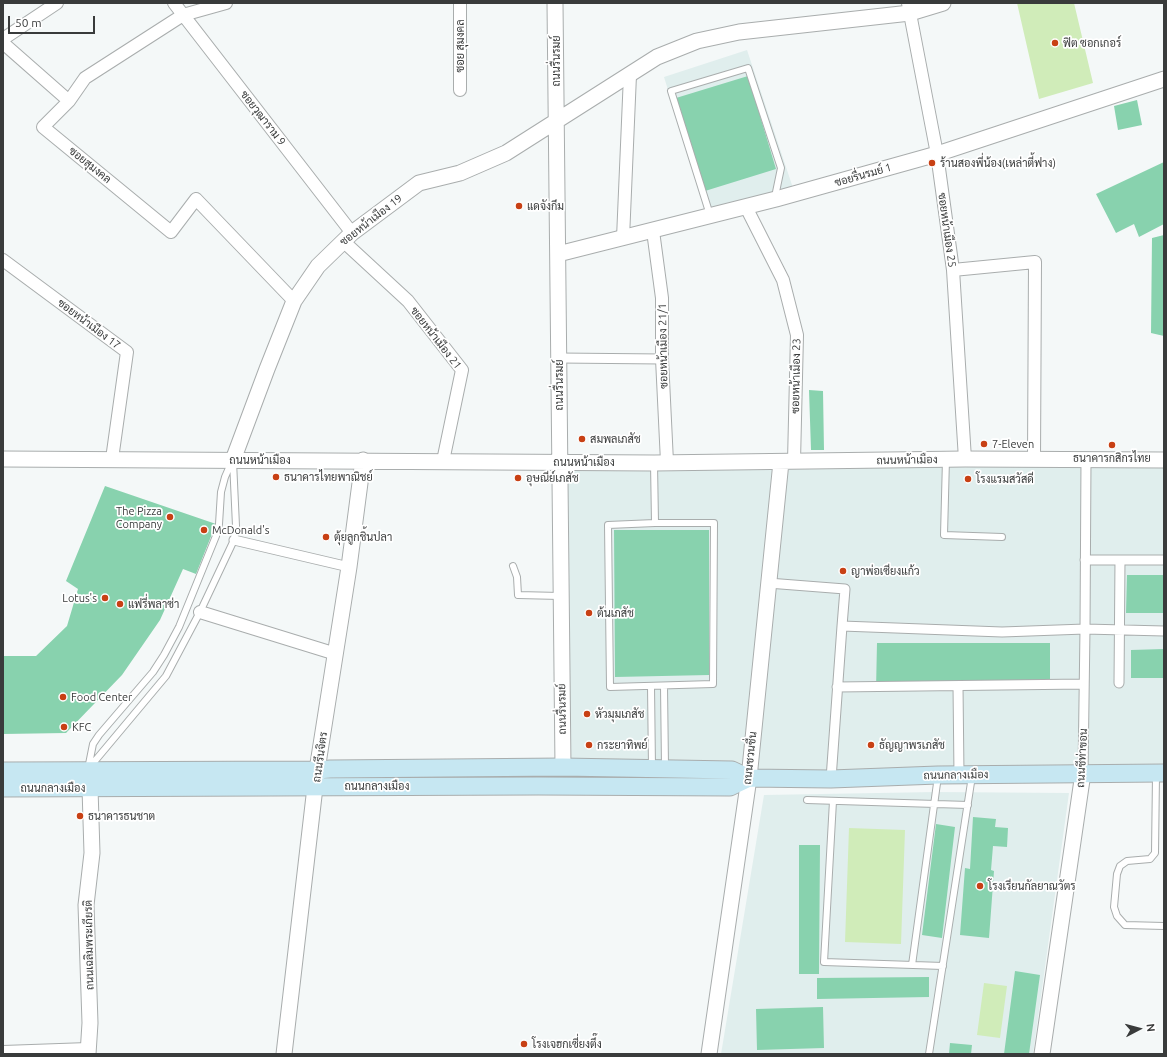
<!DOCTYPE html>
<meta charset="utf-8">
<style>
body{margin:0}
#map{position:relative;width:1167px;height:1057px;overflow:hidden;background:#f4f8f8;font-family:Ubuntu,sans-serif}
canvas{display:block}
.frame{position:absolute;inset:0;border:4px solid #393b3b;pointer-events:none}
.north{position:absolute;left:1119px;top:1009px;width:40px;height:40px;-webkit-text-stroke:3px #fff;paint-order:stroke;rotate:84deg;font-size:11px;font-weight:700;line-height:16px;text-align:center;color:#393b3b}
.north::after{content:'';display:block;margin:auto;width:14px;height:18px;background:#393b3b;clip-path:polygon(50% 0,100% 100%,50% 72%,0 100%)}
.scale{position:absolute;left:8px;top:16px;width:87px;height:18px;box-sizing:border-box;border:2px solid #393b3b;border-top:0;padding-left:5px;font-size:12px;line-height:14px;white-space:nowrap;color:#393b3b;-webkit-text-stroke:3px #fff;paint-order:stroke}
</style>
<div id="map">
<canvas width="1167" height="1057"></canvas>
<div class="frame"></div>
<div class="north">N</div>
<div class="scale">50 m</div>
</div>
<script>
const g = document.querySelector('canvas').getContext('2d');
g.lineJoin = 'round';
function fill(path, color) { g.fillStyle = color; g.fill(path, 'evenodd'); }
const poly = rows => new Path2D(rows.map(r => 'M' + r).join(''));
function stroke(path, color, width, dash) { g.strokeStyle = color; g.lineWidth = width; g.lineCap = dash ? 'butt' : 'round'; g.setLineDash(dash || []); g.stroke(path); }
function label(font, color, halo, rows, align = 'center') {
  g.font = font + ' Ubuntu,Sarabun,sans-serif'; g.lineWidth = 3.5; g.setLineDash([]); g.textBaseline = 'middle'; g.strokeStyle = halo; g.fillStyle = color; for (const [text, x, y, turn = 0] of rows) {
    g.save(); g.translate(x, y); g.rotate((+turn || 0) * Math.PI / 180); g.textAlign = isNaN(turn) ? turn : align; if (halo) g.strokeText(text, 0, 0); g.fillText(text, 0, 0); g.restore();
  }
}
fill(poly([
 [747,50,793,188,706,212,664,77],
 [1164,460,1164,773,938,775,747,769,566,761,560,462],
 [935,792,1069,793,1033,1054,721,1054,764,795]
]), '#e0eeed');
fill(poly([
 [1017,3,1074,3,1093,83,1039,99],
 [849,828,905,830,901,944,845,942],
 [984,983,1007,986,1000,1038,977,1035]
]), '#d0ecb9');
fill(poly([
 [748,76,776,169,705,191,676,98],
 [1137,100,1142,125,1118,130,1114,106],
 [1164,162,1164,224,1139,237,1134,224,1116,233,1096,194],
 [1164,235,1164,336,1151,333,1152,238],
 [809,390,823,391,824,450,811,450],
 [105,486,216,524,196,574,183,569,160,620,122,675,66,733,3,734,3,656,36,656,67,626,78,589,66,581],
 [614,530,709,530,709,675,615,677],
 [1127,575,1164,575,1164,613,1126,613],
 [877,643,1050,643,1050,687,876,690],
 [1164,649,1164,678,1131,678,1131,650],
 [973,817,996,819,995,827,1008,828,1007,847,993,846,991,870,994,871,989,938,960,935,965,868,970,869],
 [936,824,955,827,942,938,922,935],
 [799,845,820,845,819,974,799,974],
 [1015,971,1040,975,1029,1054,1004,1054],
 [929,977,929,997,817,999,817,978],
 [823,1007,824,1048,757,1050,756,1009],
 [950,1043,972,1045,971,1054,949,1054]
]), '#88d2ae');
const service = poly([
 [710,215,671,91,748,68,781,168,776,192,776,199],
 [946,459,944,535,1002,537],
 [654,463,655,523],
 [655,523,714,523,713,684,610,687,608,525,655,523],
 [513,566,517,577,518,595,560,596],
 [651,686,652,768],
 [664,686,665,767],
 [89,768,166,676,200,612,234,540,236,526,233,461],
 [88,769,93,744,99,735,153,672,164,655,179,627,216,536,219,524,221,492,225,477,232,461],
 [1156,775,1155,853,1150,859,1127,861,1120,866,1117,874,1114,907,1117,916,1125,925,1164,926],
 [807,800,968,805],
 [833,801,824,962,943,966],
 [912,965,938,776],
 [929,1054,972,776]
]);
const pedestrian = poly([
 [559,358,662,359],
 [234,540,349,567],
 [1085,560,1164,560],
 [768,583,845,589,842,626],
 [1119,683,1120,560],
 [958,686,959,775],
 [837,687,1084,684],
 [1083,773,1085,629,1086,460],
 [831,779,842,626,1002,632,1085,629,1164,631]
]);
const minor = poly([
 [174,3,352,233],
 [226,3,183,15,85,78,69,101,43,127,171,232,196,199,294,301],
 [908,3,937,154,953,270,965,459],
 [3,39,57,3],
 [3,43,69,101],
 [460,90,460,3],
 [746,207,783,280,797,335,794,461],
 [653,231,662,298,662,359,667,462],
 [623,238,630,75],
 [343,241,408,301,462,370,443,461],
 [3,260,127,352,112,459],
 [953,270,1035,262,1034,459],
 [200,612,336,654],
 [3,1052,88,1049]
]);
const tertiary = poly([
 [555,3,563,767],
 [558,254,776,199,937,154,1164,79],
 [3,459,654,463,965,459,1164,460],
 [233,460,267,369,294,301,318,266,352,233,419,183,460,173,506,153,657,57,697,41,739,32,910,13,943,3],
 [88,1054,90,1023,86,905,92,853,90,788],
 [284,1054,317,770,349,567,363,460],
 [709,1054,749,778,781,462],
 [1042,1054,1083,773]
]);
const secondary = poly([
 [3,771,317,770,330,769,563,767,732,770,749,778,831,779,938,775,1164,773],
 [3,788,538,786,730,787,749,778]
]);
stroke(service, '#a9adad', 8);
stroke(pedestrian, '#a9adad', 11);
stroke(minor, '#a9adad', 14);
stroke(tertiary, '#a9adad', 17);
stroke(secondary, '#a9adad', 19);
stroke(service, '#fff', 6);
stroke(pedestrian, '#fff', 9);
stroke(minor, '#fff', 12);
stroke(tertiary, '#fff', 15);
stroke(secondary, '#c6e7f2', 17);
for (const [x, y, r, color] of [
 [1055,43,4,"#c84014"],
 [932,163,4,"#c84014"],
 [519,206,4,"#c84014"],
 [582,439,4,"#c84014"],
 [984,444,4,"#c84014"],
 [1112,445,4,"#c84014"],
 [276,477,4,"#c84014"],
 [518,478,4,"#c84014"],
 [968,479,4,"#c84014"],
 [170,517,4,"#c84014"],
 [204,530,4,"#c84014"],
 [326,537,4,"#c84014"],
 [843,571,4,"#c84014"],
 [105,598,4,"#c84014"],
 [120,604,4,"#c84014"],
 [589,613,4,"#c84014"],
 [63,697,4,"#c84014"],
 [587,714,4,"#c84014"],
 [64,727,4,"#c84014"],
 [589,745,4,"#c84014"],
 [871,745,4,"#c84014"],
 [80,816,4,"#c84014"],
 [980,886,4,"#c84014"],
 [524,1044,4,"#c84014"]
]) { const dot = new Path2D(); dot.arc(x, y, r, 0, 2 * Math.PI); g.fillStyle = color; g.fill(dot); stroke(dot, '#fff', 1.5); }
label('11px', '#393b3b', '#fff', [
 ["ฟิต ซอกเกอร์",1063,43],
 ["ร้านสองพี่น้อง(เหล่าตี้ฟาง)",940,163],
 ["แดจังกึม",527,206],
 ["สมพลเภสัช",590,439],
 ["7-Eleven",992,444],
 ["ธนาคารกสิกรไทย",1112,458,"center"],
 ["ธนาคารไทยพาณิชย์",284,477],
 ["อุษณีย์เภสัช",526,478],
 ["โรงแรมสวัสดี",976,479],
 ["The Pizza",162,511,"right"],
 ["Company",162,524,"right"],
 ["McDonald's",212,530],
 ["ตุ้ยลูกชิ้นปลา",334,537],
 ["ญาพ่อเซียงแก้ว",851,571],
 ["Lotus's",97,598,"right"],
 ["แฟรี่พลาซ่า",128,604],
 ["ต้นเภสัช",597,613],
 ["Food Center",71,697],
 ["หัวมุมเภสัช",595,714],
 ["KFC",72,727],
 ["กระยาทิพย์",597,745],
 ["ธัญญาพรเภสัช",879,745],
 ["ธนาคารธนชาต",88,816],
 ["โรงเรียนกัลยาณวัตร",988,886],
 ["โรงเจฮกเซี่ยงตึ๊ง",532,1044]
], 'left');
label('11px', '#393b3b', '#fff', [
 ["ซอย สุมงคล",460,46,-90],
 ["ถนนรื่นรมย์",556,61,-90],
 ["ซอยวุฒาราม 9",263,118,52],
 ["ซอยสุมงคล",90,165,39],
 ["ซอยรื่นรมย์ 1",863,175,-16],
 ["ซอยหน้าเมือง 19",371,220,-38],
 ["ซอยหน้าเมือง 25",947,230,82],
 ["ซอยหน้าเมือง 17",89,324,37],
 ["ซอยหน้าเมือง 21",436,338,52],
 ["ซอยหน้าเมือง 21/1",663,346,-91],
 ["ซอยหน้าเมือง 23",796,376,-89],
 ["ถนนรื่นรมย์",559,385,-90],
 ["ถนนหน้าเมือง",260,460],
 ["ถนนหน้าเมือง",907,460,-1],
 ["ถนนหน้าเมือง",584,462],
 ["ถนนรื่นรมย์",562,709,-91],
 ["ถนนรึนจิตร",320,757,-82],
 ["ถนนชวนชื่น",750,758,-84],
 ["ถนนชีท่าขอน",1082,758,-87],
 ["ถนนกลางเมือง",956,775,-1],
 ["ถนนกลางเมือง",377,786],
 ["ถนนกลางเมือง",53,788],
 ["ถนนเฉลิมพระเกียรติ",89,945,-91]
]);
</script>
